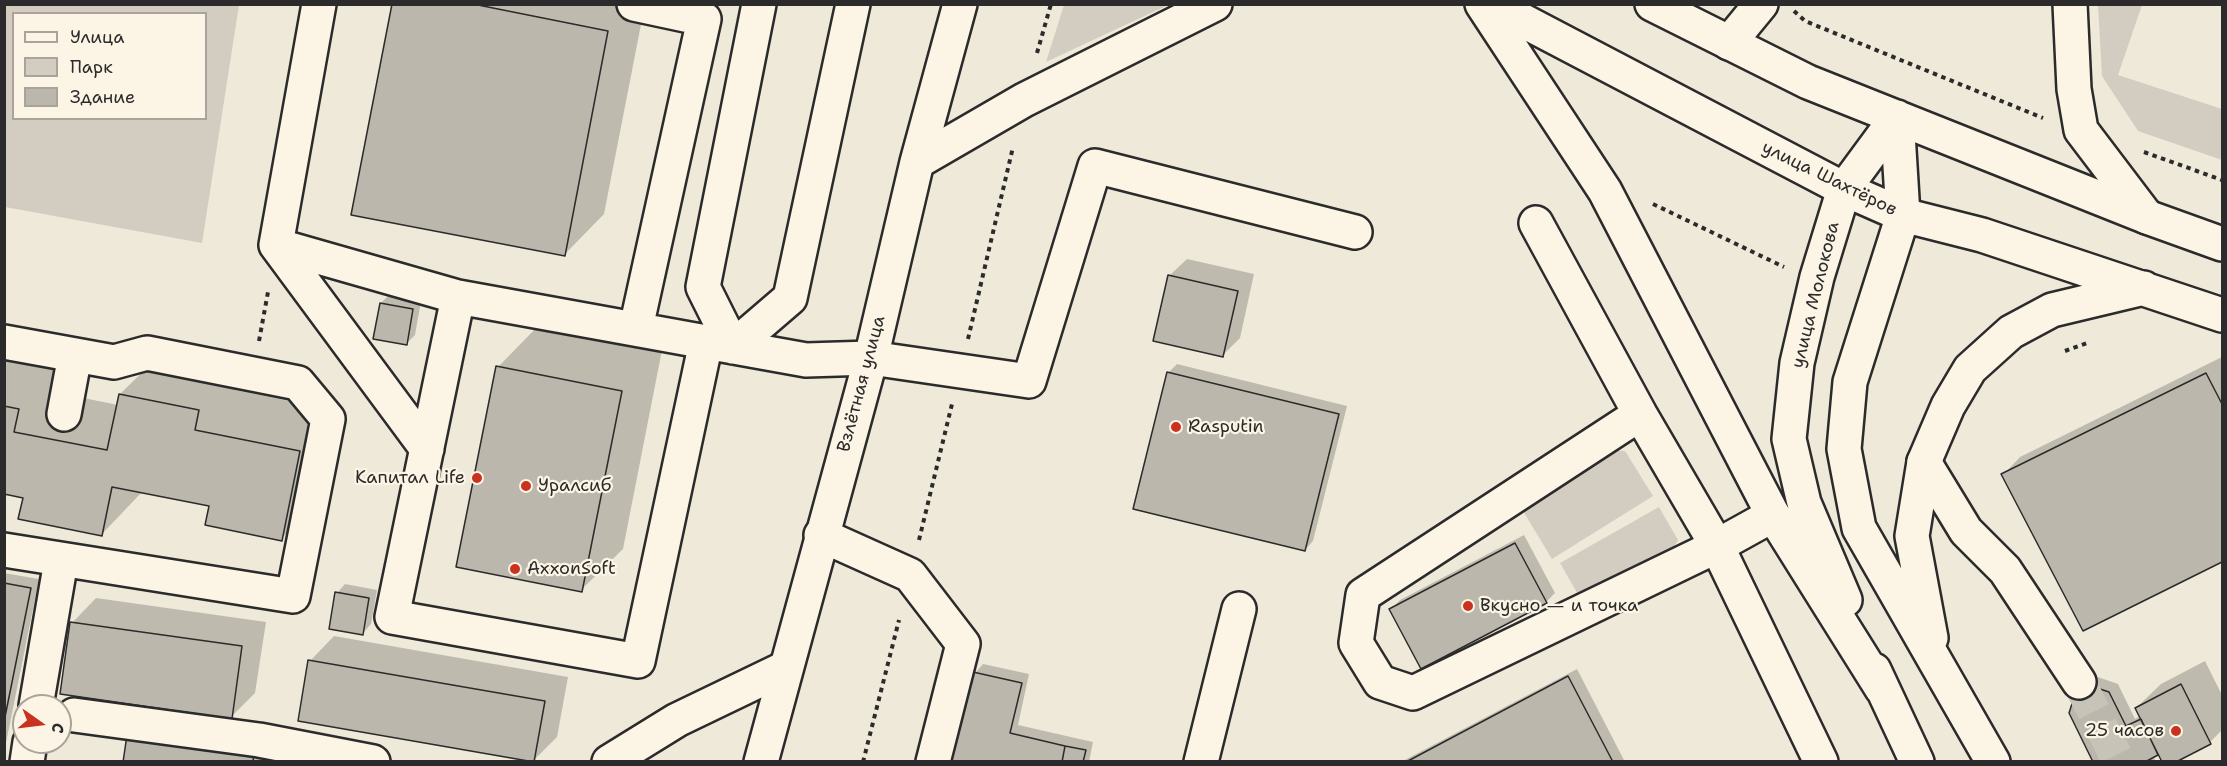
<!DOCTYPE html>
<meta charset="utf-8">
<style>
body{margin:0}
#map{position:relative;width:2227px;height:766px;overflow:hidden;background:#efe9da;font-family:"Shantell Sans",sans-serif}
canvas{display:block}
.frame{position:absolute;inset:0;border:6px solid #2b2b2b;pointer-events:none}
.legend{position:absolute;left:12px;top:12px;width:195px;height:108px;box-sizing:border-box;background:#fcf5e5;border:2px solid #a8a49b;margin:0;padding:8px 10px;list-style:none;font-size:18px;color:#2b2b2b}
.legend li{display:flex;align-items:center;gap:12px;height:30px}
.legend b{width:30px;border:2px solid #a8a49b}
.north{position:absolute;left:12px;top:694px;width:60px;height:60px;box-sizing:border-box;background:#fcf5e5;border:2px solid #a8a49b;border-radius:50%;rotate:104deg;font-size:16px;font-weight:700;line-height:24px;text-align:center;color:#2b2b2b}
.north::after{content:'';display:block;margin:auto;width:21px;height:27px;background:#c8321e;clip-path:polygon(50% 0,100% 100%,50% 72%,0 100%)}
</style>
<div id="map">
<canvas width="2227" height="766"></canvas>
<div class="frame"></div>
<ul class="legend">
<li><b style="height:8px;background:#fcf5e5"></b>Улица</li>
<li><b style="height:16px;background:#d2cdc0"></b>Парк</li>
<li><b style="height:16px;background:#bcb7ac"></b>Здание</li>
</ul>
<div class="north">С</div>
</div>
<script>
const g = document.querySelector('canvas').getContext('2d');
g.lineJoin = 'round';
function fill(path, color) { g.fillStyle = color; g.fill(path, 'evenodd'); }
const poly = rows => new Path2D(rows.map(r => 'M' + r).join(''));
function stroke(path, color, width, dash) { g.strokeStyle = color; g.lineWidth = width; g.lineCap = dash ? 'butt' : 'round'; g.setLineDash(dash || []); g.stroke(path); }
function label(font, color, halo, rows, align = 'center') {
  g.font = font + ' "Shantell Sans",sans-serif'; g.lineWidth = 4.5; g.setLineDash([]); g.textBaseline = 'middle'; g.strokeStyle = halo; g.fillStyle = color; for (const [text, x, y, turn = 0] of rows) {
    g.save(); g.translate(x, y); g.rotate((+turn || 0) * Math.PI / 180); g.textAlign = isNaN(turn) ? turn : align; if (halo) g.strokeText(text, 0, 0); g.fillText(text, 0, 0); g.restore();
  }
}
fill(poly([
 [4,5,239,5,202,243,5,207],
 [14,14,206,14,206,118,14,118],
 [1064,5,1064,4,1168,5,1046,62],
 [2098,5,2142,5,2118,75,2222,109,2222,160,2138,131,2102,76],
 [1611,450,1625,451,1653,496,1552,559,1520,506],
 [1659,507,1678,540,1672,550,1584,605,1560,563]
]), '#d2cdc0');
fill(poly([
 [393,4,645,4,604,214,564,255],
 [1187,259,1254,274,1240,338,1223,355,1169,276],
 [389,295,421,301,415,335,406,344,381,303],
 [539,325,662,350,623,549,581,590,498,367],
 [161,354,238,370,235,390,339,411,321,499,281,539,210,505,143,491,102,534,24,497,4,493,4,358,58,369,54,392,118,405,120,394],
 [2222,357,2222,560,2083,629,2003,475,2020,457],
 [1177,364,1347,406,1313,541,1305,550,1168,373],
 [1524,535,1555,593,1546,602,1391,609,1400,600],
 [4,573,39,579,4,753],
 [345,584,377,590,371,624,363,633,337,593],
 [96,598,266,622,255,693,231,717,72,623],
 [334,636,568,677,557,737,533,761,310,661],
 [2205,661,2222,695,2222,730,2210,742,2159,753,2153,756,2156,762,2095,762,2089,674,2118,684,2135,719,2140,716,2136,708,2161,684],
 [983,664,1029,674,1018,725,1093,742,1089,762,953,762,975,673],
 [1577,669,1625,762,1401,762],
 [277,728,273,762,125,762]
]), '#0003');
const building = poly([
 [392,4,473,4,608,31,565,256,351,215,392,4],
 [1168,275,1238,291,1223,357,1153,341,1168,275],
 [380,303,413,309,407,345,373,339,380,303],
 [496,366,622,391,582,592,456,567,496,366],
 [1167,372,1339,414,1305,551,1133,509,1167,372],
 [2206,373,2222,404,2222,562,2083,631,2001,474,2206,373],
 [119,394,199,410,195,430,300,451,282,541,205,525,209,506,112,487,102,536,18,519,23,498,4,494,4,406,19,409,14,432,107,450,119,394],
 [1515,543,1547,603,1421,669,1389,609,1515,543],
 [4,583,31,588,4,722,4,583],
 [335,592,369,598,363,635,329,629,335,592],
 [70,622,242,646,232,719,60,694,70,622],
 [308,660,545,701,534,762,298,721,308,660],
 [973,672,1022,683,1010,733,1065,746,1062,762,951,762,973,672],
 [1568,676,1613,762,1406,762,1568,676],
 [2079,682,2109,692,2126,726,2141,719,2158,755,2145,762,2093,762,2069,713,2079,682],
 [2181,684,2211,744,2176,762,2162,762,2135,708,2181,684],
 [127,735,254,752,253,762,123,762,127,735],
 [1065,746,1086,750,1083,762,1062,762,1065,746]
]);
fill(building, '#bcb7ac');
stroke(building, '#2b2b2b', 1.5);
stroke(poly([
 [2079,682,2119,762]
]), '#c8c3b7', 33, [33, 16]);
const minor = poly([
 [319,4,276,245,427,449],
 [634,4,704,19,636,328],
 [759,4,703,287,733,347,790,298,853,4],
 [2070,4,2074,89,2081,130,2147,217],
 [1729,43,1761,4],
 [1536,223,1640,414,1717,546,1413,693,1380,682,1356,643,1363,595,1640,414],
 [276,245,458,297],
 [4,342,114,362,147,353,298,383,328,419,293,596,4,550],
 [706,342,458,297,392,617,638,661,706,342,806,360,871,358,1029,381,1095,166,1355,232],
 [64,414,75,355],
 [1924,462,1966,531,2005,570,2079,682],
 [1773,515,1717,546,1821,762],
 [821,535,910,575,963,644,933,762],
 [36,706,61,561],
 [74,715,259,740,373,762],
 [27,762,30,742],
 [609,762,677,720,785,668],
 [1201,762,1239,609]
]);
const major = poly([
 [1482,4,1605,191,1773,515,1882,689],
 [1491,4,1844,189,1903,215,1982,235,2222,315],
 [1652,4,1808,82,2147,217,2222,244],
 [1897,117,1903,215,1850,382,1844,449,1859,528,1993,762],
 [917,162,1024,100,1215,4],
 [1845,600,1804,503,1789,439,1797,363,1817,277,1844,189,1897,117],
 [1931,638,1912,536,1924,462,1948,406,1970,369,2011,332,2052,310,2144,288],
 [1874,670,1917,762],
 [761,762,871,358,917,162,960,4]
]);
stroke(minor, '#2b2b2b', 38);
stroke(major, '#2b2b2b', 38);
stroke(poly([
 [1794,11,1805,21,2043,118],
 [1037,53,1051,4],
 [2144,152,2222,180],
 [1653,204,1784,267],
 [968,339,1013,147],
 [259,341,268,292],
 [2065,351,2087,343],
 [919,540,952,404],
 [863,762,899,620]
]), '#2b2b2b', 4, [4.5, 4.5]);
stroke(minor, '#fcf5e5', 33);
stroke(major, '#fcf5e5', 33);
for (const [x, y, r, color] of [
 [1176,427,6,"#c8321e"],
 [477,478,6,"#c8321e"],
 [526,486,6,"#c8321e"],
 [515,569,6,"#c8321e"],
 [1468,606,6,"#c8321e"],
 [2176,731,6,"#c8321e"]
]) { const dot = new Path2D(); dot.arc(x, y, r, 0, 2 * Math.PI); g.fillStyle = color; g.fill(dot); stroke(dot, '#fcf5e5', 2); }
label('18px', '#2b2b2b', '#fcf5e5', [
 ["улица Шахтёров",1829,179,26],
 ["улица Молокова",1816,295,-76],
 ["Взлётная улица",862,384,-75]
]);
label('18px', '#2b2b2b', '#fcf5e5', [
 ["Rasputin",1188,427],
 ["Капитал Life",465,478,"right"],
 ["Уралсиб",538,486],
 ["AxxonSoft",527,569],
 ["Вкусно — и точка",1480,606],
 ["25 часов",2164,731,"right"]
], 'left');
</script>
